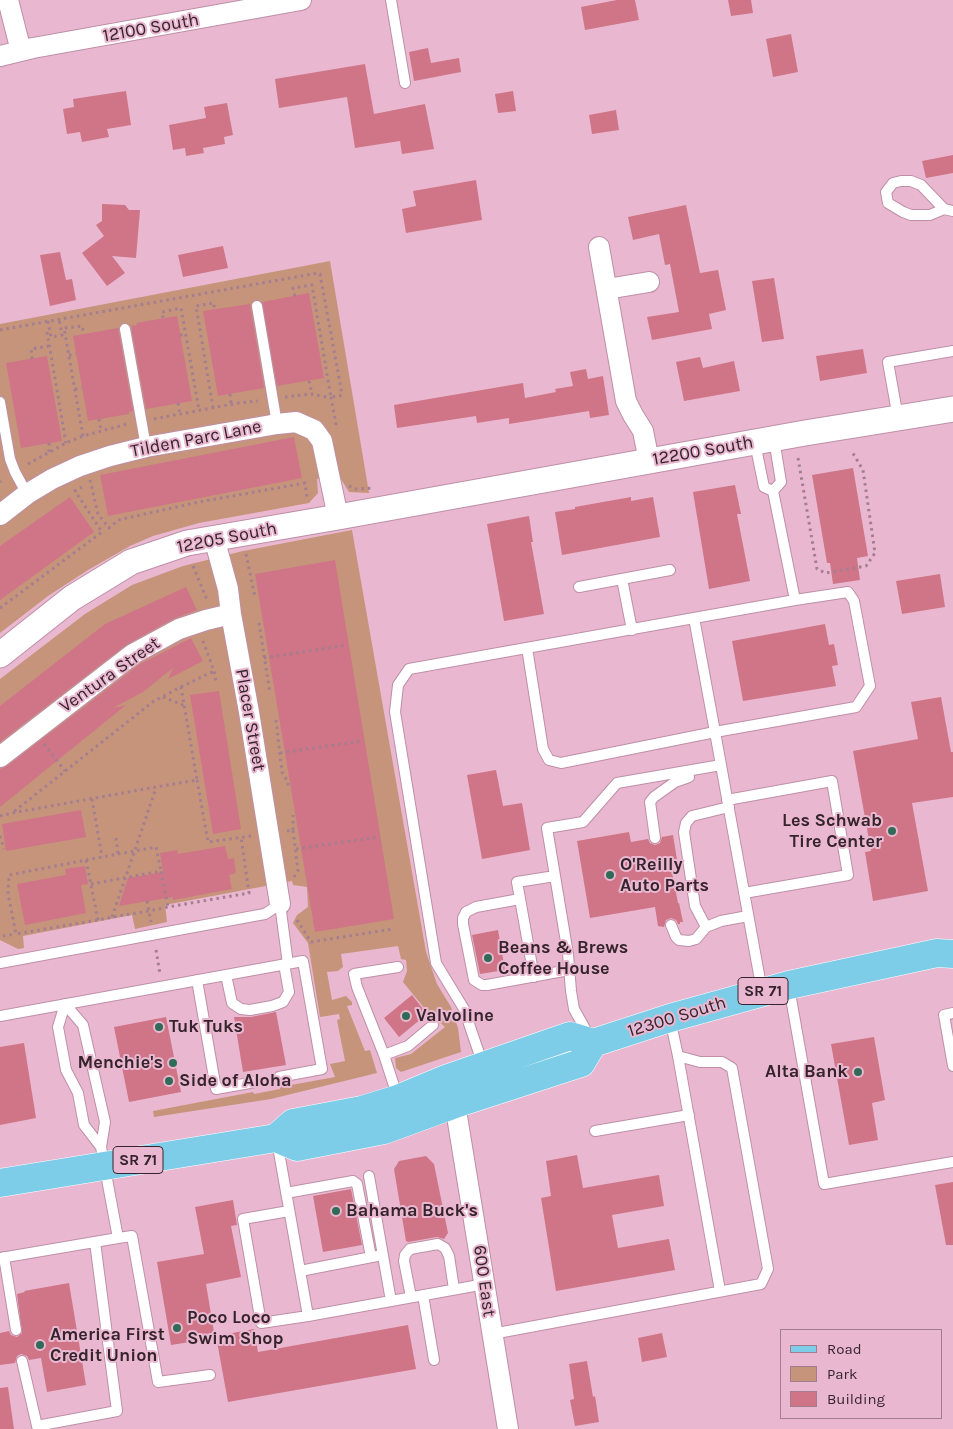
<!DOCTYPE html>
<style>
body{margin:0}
#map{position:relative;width:953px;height:1429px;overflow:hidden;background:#e9b8d0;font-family:Karla,sans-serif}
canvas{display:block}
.legend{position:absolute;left:780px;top:1329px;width:162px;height:90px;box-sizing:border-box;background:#e9b8d0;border:1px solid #a17d8f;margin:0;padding:6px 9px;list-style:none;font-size:15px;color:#36242d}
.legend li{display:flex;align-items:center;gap:10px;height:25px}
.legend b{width:25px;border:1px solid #a17d8f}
</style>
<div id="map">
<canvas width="953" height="1429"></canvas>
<ul class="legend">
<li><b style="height:6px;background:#7dcde8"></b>Road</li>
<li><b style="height:14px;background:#c6947b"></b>Park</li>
<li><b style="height:14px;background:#cf7587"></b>Building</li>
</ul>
</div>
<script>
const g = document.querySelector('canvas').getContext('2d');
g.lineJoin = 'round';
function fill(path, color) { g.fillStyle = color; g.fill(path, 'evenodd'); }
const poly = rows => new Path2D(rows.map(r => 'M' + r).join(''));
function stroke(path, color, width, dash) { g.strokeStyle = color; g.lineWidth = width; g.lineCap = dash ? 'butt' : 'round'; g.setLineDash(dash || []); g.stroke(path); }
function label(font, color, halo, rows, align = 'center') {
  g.font = font + ' Karla,sans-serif'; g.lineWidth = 4; g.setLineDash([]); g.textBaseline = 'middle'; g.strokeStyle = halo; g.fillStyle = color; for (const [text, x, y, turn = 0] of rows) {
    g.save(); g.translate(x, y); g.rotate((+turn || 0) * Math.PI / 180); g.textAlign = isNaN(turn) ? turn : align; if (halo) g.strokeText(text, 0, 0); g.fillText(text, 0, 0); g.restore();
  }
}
fill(poly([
 [330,261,369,493,349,492,339,476,317,479,318,493,309,503,199,523,153,536,130,546,88,570,48,596,0,633,0,324],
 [352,530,426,952,437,984,451,1007,458,1028,461,1052,401,1072,396,1068,395,1058,411,1054,445,1027,425,1009,403,982,407,971,406,960,401,959,398,946,341,954,343,967,338,971,327,972,332,1000,346,996,352,1002,352,1005,347,1006,365,1051,370,1050,377,1073,271,1099,154,1117,153,1111,253,1092,254,1094,280,1089,280,1087,335,1077,330,1064,345,1061,337,1020,340,1019,339,1014,320,1017,308,943,293,923,297,915,308,907,307,887,293,885,292,881,165,905,167,922,135,929,132,915,23,936,24,948,18,949,0,940,0,679,85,614,132,585,183,566,243,551]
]), '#c6947b');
fill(poly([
 [617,0,635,0,639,20,585,30,581,7],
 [728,0,751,0,753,13,731,16],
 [791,34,798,72,773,77,766,39],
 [428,48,431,63,459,58,461,72,414,81,409,52],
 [365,64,374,114,425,104,434,149,402,154,400,141,355,148,347,97,279,108,275,79],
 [126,91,131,125,107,129,109,137,82,142,80,132,67,134,63,109,74,107,73,99],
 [513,91,516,111,498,113,495,94],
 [227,103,233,135,224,137,225,144,203,148,204,153,186,156,185,148,173,150,169,125,206,118,204,107],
 [616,110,619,130,592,134,589,115],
 [953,155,953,173,926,178,922,161],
 [476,180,482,220,406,233,402,209,416,206,413,191],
 [102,204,125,205,129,210,140,210,136,258,112,256,125,273,107,286,82,253,104,236,96,225,102,221],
 [686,205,700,273,718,270,726,310,709,314,712,329,652,340,647,317,679,312,670,264,665,265,659,234,633,240,628,217],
 [223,246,228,268,183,277,178,255],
 [60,252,66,280,72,279,76,300,50,306,40,255],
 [774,278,784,339,762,342,752,281],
 [309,293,324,378,277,386,262,302],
 [250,304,264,388,218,396,203,311],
 [177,316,192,401,146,409,131,326,137,325,136,323],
 [118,328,133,411,129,412,129,414,88,421,73,336],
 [863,349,867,373,820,381,816,356],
 [47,356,62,441,21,448,6,363],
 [700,357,703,368,734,361,740,391,684,401,676,362],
 [586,369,588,379,603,376,609,415,590,418,589,411,509,424,509,418,477,423,476,416,397,428,394,405,523,383,525,398,556,392,555,389,573,386,570,372],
 [294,437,302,478,108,516,100,475],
 [853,468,868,556,857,558,860,580,833,584,830,563,827,563,812,475],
 [735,485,741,514,737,514,750,581,709,589,693,492],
 [70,497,94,532,0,600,0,546],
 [631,497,631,501,653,497,660,537,562,555,555,512,575,509,575,507],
 [529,516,533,542,531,542,544,614,504,621,487,524],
 [335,560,394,919,315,932,255,574],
 [940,574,945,607,902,614,896,581],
 [186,587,197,610,173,619,126,645,0,742,0,706,105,624],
 [825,624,829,645,834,644,838,665,832,666,836,686,743,701,732,641],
 [191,638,203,661,168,679,173,668,143,692,113,708,126,705,0,807,0,769,7,766,140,664],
 [219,691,241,829,213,834,190,695],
 [941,697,951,752,953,752,953,797,912,803,928,891,873,901,865,852,871,851,853,751,918,739,911,702],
 [496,770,503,806,522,803,530,850,482,859,467,775],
 [81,810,86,837,6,851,2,824],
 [629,832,631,842,648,839,650,843,655,845,660,843,662,837,673,835,678,866,671,867,678,903,679,903,683,922,680,922,680,924,678,924,676,920,671,918,666,920,664,927,658,926,655,907,590,918,577,841],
 [225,846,228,859,234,858,236,873,229,875,232,889,173,900,173,897,119,906,128,878,163,872,160,853,177,850,178,854],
 [85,866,88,884,81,885,86,913,25,925,17,884,66,875,65,869],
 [498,930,505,970,480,974,472,935],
 [412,995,427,1014,399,1037,384,1018],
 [276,1012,286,1065,243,1072,234,1017,251,1017],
 [166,1017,181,1092,129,1102,114,1027],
 [874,1037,885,1100,872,1103,878,1140,849,1145,831,1044],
 [24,1043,36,1118,0,1125,0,1047],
 [577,1155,583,1188,659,1175,664,1206,612,1215,618,1248,669,1239,675,1270,556,1291,541,1198,551,1196,546,1161],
 [426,1156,434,1164,448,1233,444,1239,437,1237,408,1242,406,1241,394,1169,399,1161],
 [953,1182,953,1245,946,1245,935,1185],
 [351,1189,362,1245,323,1252,313,1196],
 [233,1200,237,1225,231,1226,241,1277,206,1284,215,1338,171,1345,157,1262,204,1254,195,1207],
 [69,1283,86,1385,47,1392,41,1358,29,1360,27,1356,21,1354,17,1356,15,1363,0,1365,0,1333,9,1331,11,1335,17,1337,22,1333,17,1294,25,1292,24,1291],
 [408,1325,416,1369,228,1402,216,1336,254,1329,258,1352],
 [662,1333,667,1357,642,1362,638,1338],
 [587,1361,593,1397,595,1396,599,1422,575,1426,570,1400,574,1399,569,1364],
 [8,1387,14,1429,0,1429,0,1388]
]), '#cf7587');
const service = poly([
 [391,0,405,83],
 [944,209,930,215,911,215,903,212,888,203,886,192,893,183,901,181,911,181,921,185,944,209,953,211],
 [257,306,277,424],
 [125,329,146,447],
 [0,402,10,459,15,472,27,494],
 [898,418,888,362,953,351],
 [755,443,764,487,773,491],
 [773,491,795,600],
 [773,491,781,482,774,439],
 [622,579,632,630],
 [579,587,670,570],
 [527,648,543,749,549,760,561,763,715,732,856,707,870,686,854,601,848,592,795,600,694,618,715,732,762,991],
 [727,800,832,781,848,875,744,893],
 [655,838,650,802,654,797,675,782,689,777],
 [520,899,476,907,466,912,463,918,463,924,474,980,482,985,487,985,569,970],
 [671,925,676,937,679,940,689,941,696,939,706,927,721,921,748,916],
 [706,927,695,906,684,832,686,823,692,816,729,807],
 [0,963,259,915,265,914,280,904,288,964],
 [226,975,232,1003,241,1009,250,1010,272,1006,283,1002,289,992,284,964],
 [534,977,517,882,555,876],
 [197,980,216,1089,255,1082],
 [789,987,824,1184,953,1162],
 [953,1013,944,1015,953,1066],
 [0,1016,303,961,322,1069,279,1077],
 [589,1036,574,1009,571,991,568,954,547,828,583,822,617,783,721,765],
 [384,1055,408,1046,433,1025],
 [678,1056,720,1291],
 [483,1065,464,1009,436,963,395,712,398,685,409,669,694,618],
 [398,1098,384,1055,357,987,354,974,398,967],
 [595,1131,689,1115],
 [277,1141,308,1316,485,1284],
 [369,1176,391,1301],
 [286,1193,353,1181,357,1184,371,1257],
 [289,1211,243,1219,261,1323,308,1316],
 [118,1238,132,1236,158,1382,210,1375],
 [4,1257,16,1330],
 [0,1258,118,1238,101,1147,105,1122,83,1025,65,1004,58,1027,66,1070,78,1093,84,1125,101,1147],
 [300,1271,377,1256],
 [423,1295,434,1360],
 [411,1297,404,1261,405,1255,410,1249,438,1244,445,1248,449,1256,454,1289],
 [492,1334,761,1284,768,1269,732,1068,722,1062,700,1062,678,1056,670,1019],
 [22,1361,37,1426],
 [38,1429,37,1426,117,1411,95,1242]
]);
const minor = poly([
 [8,0,21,51],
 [0,56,33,48,301,0],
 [599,247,626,401,633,415,643,431,649,461],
 [607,289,649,282],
 [0,515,27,494,52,479,80,466,110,456,146,447,277,424,296,422,314,430,322,441,338,517],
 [214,538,228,589,231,614,249,712,280,904],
 [0,757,133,654,179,629,206,620,231,614],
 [455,1104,508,1429]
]);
const tertiary = poly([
 [0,655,72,598,131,562,187,543,338,517,805,433,953,409]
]);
const primary = poly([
 [276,1138,297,1147,384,1130,455,1104,581,1063,593,1043],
 [0,1183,276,1138,293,1123,362,1110,398,1099,446,1079,570,1036,593,1043,670,1018,789,985,937,953,953,954]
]);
stroke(service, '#be8fa6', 12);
stroke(minor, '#be8fa6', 22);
stroke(tertiary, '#be8fa6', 27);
stroke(primary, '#fff', 29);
stroke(poly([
 [295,296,293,288,312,285,331,398],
 [163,318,162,312,181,308,199,410],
 [48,321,51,337,62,335,59,319],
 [0,330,318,273,320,274,342,394,340,396,331,397],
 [47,332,66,443],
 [180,335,186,335],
 [69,355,76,354],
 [32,359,31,349,49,346],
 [309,381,312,394],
 [75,389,82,388],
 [230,394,231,404],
 [285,397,312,394,331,398,337,429],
 [178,403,180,414],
 [213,408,196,306,214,303,214,309],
 [99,419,101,430],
 [154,419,238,403,258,401],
 [83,436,64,328,82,326,84,334],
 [49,443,49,452],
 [798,458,817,569,826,573,866,566,875,553,863,470,851,450],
 [28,464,66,443,83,436,127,424],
 [90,480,98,514,109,528,118,520,199,502,305,483,307,497],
 [0,482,1,481],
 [349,486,356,489,374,488],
 [246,554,255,597],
 [193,566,208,602],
 [0,608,102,532,75,491,82,487],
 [259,623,270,693],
 [203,641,214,671,216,682],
 [264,658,347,645],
 [181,687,214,671],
 [163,697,185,706],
 [276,720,282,772,288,782,288,788],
 [44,744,65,771],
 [280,753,362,741],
 [197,780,208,842,251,836],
 [92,799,102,857],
 [0,816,12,813,156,787,197,780,181,687,154,701,12,813],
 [293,830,293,815],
 [287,831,293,830,298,871,293,878],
 [0,836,4,849],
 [116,838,118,854],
 [296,849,378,837],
 [86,860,156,847,161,871],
 [91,884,161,871,168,907],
 [147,901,151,922],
 [112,917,156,788],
 [98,920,86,860,9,875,8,894,16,934,98,920,112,917,149,911,168,907,249,893,241,837],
 [297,920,311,942,393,929],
 [3,936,16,934],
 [156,950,160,974]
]), '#a37e90', 3, [2.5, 4]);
stroke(service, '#fff', 10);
stroke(minor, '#fff', 20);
stroke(tertiary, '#fff', 25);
stroke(primary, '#7dcde8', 28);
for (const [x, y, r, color] of [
 [892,831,5,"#2f6b56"],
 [610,875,5,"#2f6b56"],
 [488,958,5,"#2f6b56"],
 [406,1016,5,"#2f6b56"],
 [159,1027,5,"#2f6b56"],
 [173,1063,5,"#2f6b56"],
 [858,1072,5,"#2f6b56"],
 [169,1081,5,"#2f6b56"],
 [336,1211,5,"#2f6b56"],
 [177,1328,5,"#2f6b56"],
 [40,1345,5,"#2f6b56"]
]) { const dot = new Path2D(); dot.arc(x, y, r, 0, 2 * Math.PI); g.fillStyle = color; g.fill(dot); stroke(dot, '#e9b8d0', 2); }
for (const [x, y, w] of [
 [763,991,50],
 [138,1160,50]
]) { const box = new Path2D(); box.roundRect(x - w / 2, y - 13.5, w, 27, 4); g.fillStyle = '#e9b8d0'; g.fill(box); stroke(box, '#36242d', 1); }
label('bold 16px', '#36242d', null, [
 ["SR 71",763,991],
 ["SR 71",138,1160]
]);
label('18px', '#36242d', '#e9b8d0', [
 ["12100 South",151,28,-10],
 ["Tilden Parc Lane",196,439,-11],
 ["12200 South",703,451,-10],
 ["12205 South",227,538,-11],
 ["Ventura Street",110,675,-35],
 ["Placer Street",250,720,80],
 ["12300 South",677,1017,-17],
 ["600 East",484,1281,82]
]);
label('bold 18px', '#36242d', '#e9b8d0', [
 ["Les Schwab",882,821,"right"],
 ["Tire Center",882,842,"right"],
 ["O'Reilly",620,865],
 ["Auto Parts",620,886],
 ["Beans & Brews",498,948],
 ["Coffee House",498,969],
 ["Valvoline",416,1016],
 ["Tuk Tuks",169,1027],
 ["Menchie's",163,1063,"right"],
 ["Alta Bank",848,1072,"right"],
 ["Side of Aloha",179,1081],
 ["Bahama Buck's",346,1211],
 ["Poco Loco",187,1318],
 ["Swim Shop",187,1339],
 ["America First",50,1335],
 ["Credit Union",50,1356]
], 'left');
</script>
